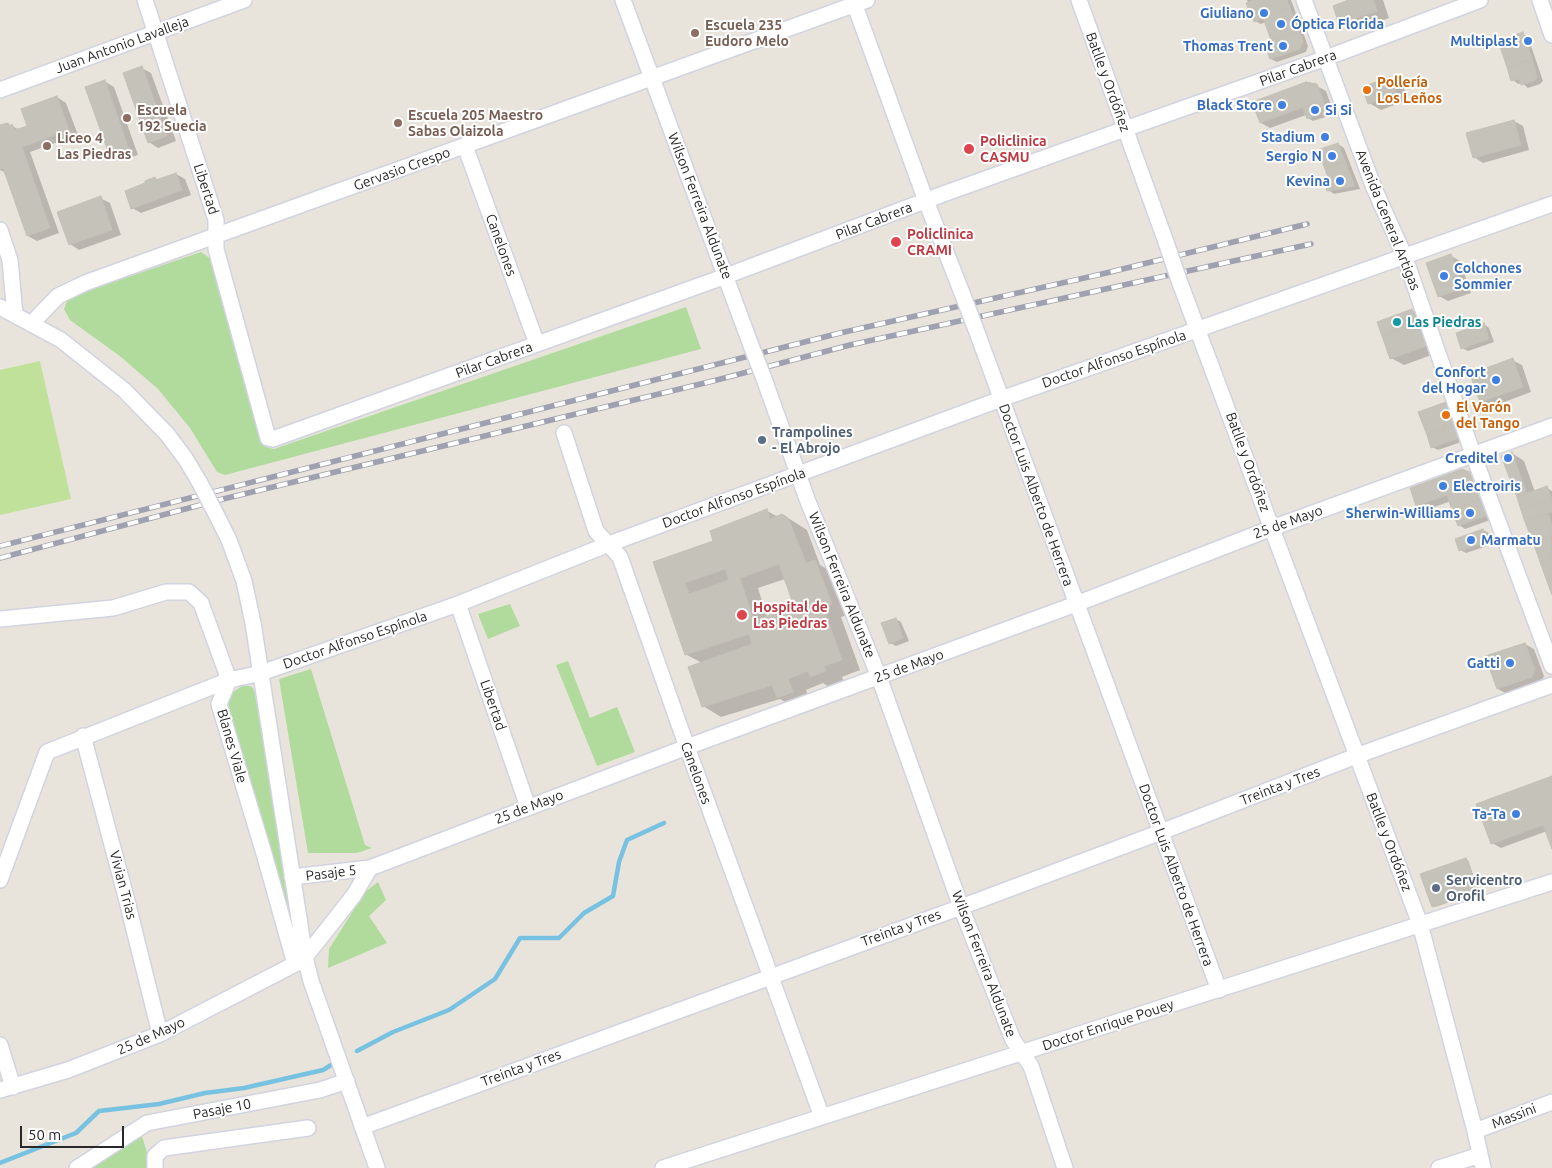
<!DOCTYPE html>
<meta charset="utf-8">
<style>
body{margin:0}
#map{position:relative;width:1552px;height:1168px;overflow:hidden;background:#e9e4db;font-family:Ubuntu,sans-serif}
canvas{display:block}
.scale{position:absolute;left:20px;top:1126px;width:104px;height:22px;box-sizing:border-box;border:2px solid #282828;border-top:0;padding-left:6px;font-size:15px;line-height:18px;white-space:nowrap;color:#282828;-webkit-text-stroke:4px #fff;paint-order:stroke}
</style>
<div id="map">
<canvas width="1552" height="1168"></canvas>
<div class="scale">50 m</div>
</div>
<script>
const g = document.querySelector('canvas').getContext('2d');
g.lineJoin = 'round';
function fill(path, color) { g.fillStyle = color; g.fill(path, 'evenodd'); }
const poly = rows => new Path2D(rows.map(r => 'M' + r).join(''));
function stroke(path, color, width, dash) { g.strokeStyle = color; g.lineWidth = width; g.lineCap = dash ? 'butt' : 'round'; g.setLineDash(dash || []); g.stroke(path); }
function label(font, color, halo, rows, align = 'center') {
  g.font = font + ' Ubuntu,sans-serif'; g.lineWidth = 4; g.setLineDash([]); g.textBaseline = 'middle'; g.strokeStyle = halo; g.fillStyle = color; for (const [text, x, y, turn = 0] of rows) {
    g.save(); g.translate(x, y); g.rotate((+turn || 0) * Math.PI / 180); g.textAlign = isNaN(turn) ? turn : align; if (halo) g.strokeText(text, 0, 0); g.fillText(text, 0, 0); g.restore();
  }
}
fill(poly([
 [201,252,211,259,262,442,266,447,274,449,686,307,701,349,225,475,217,472,190,428,158,389,121,357,70,320,64,309,68,299,81,293],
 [510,604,520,626,488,639,478,614],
 [568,661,590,718,617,707,635,752,597,766,556,665],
 [311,669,365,845,372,848,357,853,308,853,279,679],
 [242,686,250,686,253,688,255,694,299,934,297,946,224,698],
 [378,882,386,900,369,916,387,943,328,968,329,949,365,892],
 [140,1130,152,1168,87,1168]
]), '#b0db9d');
fill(poly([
 [40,361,71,499,0,515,0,370]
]), '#c0e19a');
fill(poly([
 [1247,0,1291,0,1308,46,1306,52,1277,62,1271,59,1273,41,1266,22,1261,24,1255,21],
 [1351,0,1383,0,1389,18,1353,31,1340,24,1334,6],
 [1523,34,1528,37,1543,81,1540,84,1528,88,1522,83,1518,84,1513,80],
 [142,68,151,73,176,141,158,148,149,142],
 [1390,78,1403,85,1408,100,1381,110,1369,103],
 [104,81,114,87,138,155,120,161,111,156],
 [1317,86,1326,91,1331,105,1329,106,1332,115,1313,121,1308,118,1306,115,1270,128,1261,123],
 [57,97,66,103,78,135,30,152,59,233,37,241,28,236,6,173,0,170,0,127,8,124,20,130,29,127],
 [1514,121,1523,126,1529,150,1483,163,1474,157],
 [1338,144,1344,148,1360,189,1334,194,1328,190],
 [176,174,185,179,191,195,141,213,132,208,147,184,155,178,158,180],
 [100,198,110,203,121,235,79,250,70,244],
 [1451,256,1460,261,1471,293,1448,301,1439,296],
 [1412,310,1418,314,1437,353,1404,365,1391,358],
 [1484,324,1489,328,1494,342,1468,351,1462,348],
 [1512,360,1522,365,1531,392,1491,407,1481,401],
 [1446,403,1452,406,1464,441,1438,450,1432,447],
 [1512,453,1524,461,1535,492,1547,488,1552,491,1552,591,1503,457],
 [1473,474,1493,519,1465,529,1459,525,1451,501,1426,510,1417,505],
 [767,511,778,517,785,516,807,530,820,565,834,573,850,614,841,617,860,670,842,677,844,682,829,687,823,683,806,690,811,703,796,708,780,699,721,717,703,706,702,663,687,655,655,563,715,541],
 [785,579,796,607,767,617,758,588],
 [1483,530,1489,533,1493,544,1466,553,1460,550],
 [896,619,901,622,909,641,896,646,890,643],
 [1525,644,1534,649,1544,676,1541,682,1507,694,1498,689],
 [1552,777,1552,846,1547,831,1501,848,1492,843],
 [1466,859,1468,860,1479,892,1435,907,1433,906]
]), '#0003');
stroke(poly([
 [357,1051,393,1032,449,1010,495,979,520,938,559,938,584,913,613,896,619,862,627,840,664,823],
 [0,1163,76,1133,99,1111,159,1104,205,1093,244,1088,323,1070,331,1065]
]), '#78c2e1', 4.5);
const building = poly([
 [1253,0,1287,0,1290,8,1254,22,1246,3,1253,0],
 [1348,0,1373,0,1377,11,1339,24,1333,6,1348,0],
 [1290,8,1299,30,1271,40,1263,18,1290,8],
 [1299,30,1303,42,1300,49,1270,59,1264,43,1299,30],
 [1523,32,1532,59,1507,67,1498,41,1523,32],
 [1532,59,1537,77,1534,81,1521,85,1519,79,1511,81,1507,67,1532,59],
 [142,66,167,136,148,143,123,73,142,66],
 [1390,77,1396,93,1368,104,1362,87,1390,77],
 [105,80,129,150,110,157,85,87,105,80],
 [1306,82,1317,84,1323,100,1260,123,1252,102,1306,82],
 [57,96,69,130,22,147,50,228,27,236,3,168,0,169,0,125,8,123,10,126,12,124,15,130,27,126,21,109,57,96],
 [1323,100,1327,111,1307,119,1303,108,1323,100],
 [1514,120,1521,145,1473,158,1466,133,1514,120],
 [1338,143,1345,161,1325,169,1318,150,1338,143],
 [1345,161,1349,172,1329,180,1325,169,1345,161],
 [1349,172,1355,186,1327,191,1324,181,1349,172],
 [176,173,182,190,131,209,125,191,145,183,145,181,155,177,156,180,176,173],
 [101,196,112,230,69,245,57,212,101,196],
 [1451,254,1463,288,1438,297,1426,263,1451,254],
 [1412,309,1417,323,1382,336,1377,322,1412,309],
 [1417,323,1426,346,1390,359,1382,336,1417,323],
 [1484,323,1489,339,1461,349,1456,333,1484,323],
 [1513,358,1523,387,1480,402,1470,374,1513,358],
 [1446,402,1453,422,1443,425,1444,429,1427,435,1418,412,1446,402],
 [1453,422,1459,438,1431,448,1427,435,1444,429,1443,425,1453,422],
 [1512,452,1527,494,1517,497,1501,456,1512,452],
 [1462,469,1473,473,1477,484,1416,506,1410,488,1462,469],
 [1477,484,1482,499,1452,510,1447,495,1477,484],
 [1547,486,1552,499,1521,510,1517,497,1547,486],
 [1482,499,1488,515,1458,526,1452,510,1482,499],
 [1552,499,1552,512,1525,522,1521,510,1552,499],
 [767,509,770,519,782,514,788,518,806,563,815,560,832,604,823,607,842,660,824,666,826,671,810,677,808,671,788,679,793,692,777,698,772,685,702,707,688,667,752,644,749,634,685,655,653,562,713,541,710,531,767,509],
 [779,564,794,606,754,621,740,578,779,564],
 [725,569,729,580,689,594,685,583,725,569],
 [1548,513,1552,525,1552,535,1533,542,1525,522,1548,513],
 [1483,529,1488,541,1459,551,1455,539,1483,529],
 [1551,536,1552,558,1540,562,1533,542,1551,536],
 [1552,558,1552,595,1540,562,1552,558],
 [896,618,903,638,889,644,881,623,896,618],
 [1525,643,1535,670,1532,677,1497,689,1485,656,1525,643],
 [1552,776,1552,849,1543,825,1491,844,1476,804,1552,776],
 [1466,858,1478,890,1432,907,1420,874,1466,858]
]);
fill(building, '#c5c2ba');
stroke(building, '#c4c0b6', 1);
const minor = poly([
 [145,0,216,220,216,249,268,438,273,439,726,276,946,193,1125,129,1326,58,1480,0],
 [623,0,752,348],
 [853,0,926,201,962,293],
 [1079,0,1167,245],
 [1304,0,1374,188,1404,255,1473,454,1552,666],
 [1540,0,1552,35],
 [0,90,244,0],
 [465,146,537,344],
 [0,230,10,260,15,315],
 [1180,283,1420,924,1475,1131,1483,1168],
 [0,307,61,340,124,390,167,434,185,458,200,483],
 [31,324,58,296,85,283,867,0],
 [975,327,1219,990],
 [763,376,807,499,879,677,961,907,1013,1040,1031,1066,1065,1168],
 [564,433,596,531,620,557,687,747,822,1117],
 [216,514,229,540,244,581,253,623,305,957,311,981,377,1168],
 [458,604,528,807],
 [0,619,113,608,166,592,189,592,201,603,229,680,219,704,265,857,295,964,305,957,325,932,354,895,370,868],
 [83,736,126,897,160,1034],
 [292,877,370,868,687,747,1076,604,1272,528,1552,426],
 [0,880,47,752,229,680,261,673,458,604,609,544,1001,399,1552,204],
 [0,1045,13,1087],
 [0,1090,68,1070,160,1034,295,964],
 [362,1127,961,907,1161,832,1356,756,1552,685],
 [1475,1131,1552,1102],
 [77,1168,147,1123,320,1090,347,1081],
 [155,1168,155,1156,164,1148,308,1128],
 [663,1168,1552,882],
 [1439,1168,1480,1155]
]);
stroke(minor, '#d1d3e0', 18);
stroke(minor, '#fff', 15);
const rail = poly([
 [0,546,840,333,1102,274,1307,224],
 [0,558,223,499,713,381,850,345,1311,244]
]);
stroke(rail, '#9fa1b1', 5.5);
stroke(rail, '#fff', 4, [11]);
const minorBridge = poly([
 [1167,245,1180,283],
 [962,293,975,327],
 [752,348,763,376],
 [200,483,216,514]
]);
stroke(minorBridge, '#d1d3e0', 18, []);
stroke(minorBridge, '#fff', 15);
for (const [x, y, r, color] of [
 [1264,13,5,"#3f7fe0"],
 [1281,24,5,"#3f7fe0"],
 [695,33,5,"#8d6e63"],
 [1528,41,5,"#3f7fe0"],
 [1283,46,5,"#3f7fe0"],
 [1367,90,5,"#e8710a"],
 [1282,105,5,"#3f7fe0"],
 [1315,110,5,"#3f7fe0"],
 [127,118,5,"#8d6e63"],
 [398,123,5,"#8d6e63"],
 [1325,137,5,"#3f7fe0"],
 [47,146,5,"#8d6e63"],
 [969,149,6,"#e0444e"],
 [1332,156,5,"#3f7fe0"],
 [1340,181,5,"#3f7fe0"],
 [896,242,6,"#e0444e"],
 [1444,276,5,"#3f7fe0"],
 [1397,322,5,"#0f9aa8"],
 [1496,380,5,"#3f7fe0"],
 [1446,415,5,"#e8710a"],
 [762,440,5,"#5c6f8a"],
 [1508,458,5,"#3f7fe0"],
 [1443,486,5,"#3f7fe0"],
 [1470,513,5,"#3f7fe0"],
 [1471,540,5,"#3f7fe0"],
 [742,615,6,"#e0444e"],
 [1510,663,5,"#3f7fe0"],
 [1516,814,5,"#3f7fe0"],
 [1436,888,5,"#5c6f8a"]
]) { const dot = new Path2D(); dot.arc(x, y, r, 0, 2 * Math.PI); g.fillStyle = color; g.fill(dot); stroke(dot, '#fff', 2); }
label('bold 14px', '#366cbe', '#fff', [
 ["Giuliano",1254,13],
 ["Óptica Florida",1291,24,"left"],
 ["Multiplast",1518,41],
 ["Thomas Trent",1273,46],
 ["Black Store",1272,105],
 ["Si Si",1325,110,"left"],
 ["Stadium",1315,137],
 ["Sergio N",1322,156],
 ["Kevina",1330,181],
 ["Colchones",1454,268,"left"],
 ["Sommier",1454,284,"left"],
 ["Confort",1486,372],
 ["del Hogar",1486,388],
 ["Creditel",1498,458],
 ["Electroiris",1453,486,"left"],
 ["Sherwin-Williams",1460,513],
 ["Marmatu",1481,540,"left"],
 ["Gatti",1500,663],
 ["Ta-Ta",1506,814]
], 'right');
label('bold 14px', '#785e54', '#fff', [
 ["Escuela 235",705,25],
 ["Eudoro Melo",705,41],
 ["Escuela",137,110],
 ["192 Suecia",137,126],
 ["Escuela 205 Maestro",408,115],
 ["Sabas Olaizola",408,131],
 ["Liceo 4",57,138],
 ["Las Piedras",57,154]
], 'left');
label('14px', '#282828', '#fff', [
 ["Juan Antonio Lavalleja",122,45,-20],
 ["Pilar Cabrera",1298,68,-20],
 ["Batlle y Ordóñez",1108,82,70],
 ["Gervasio Crespo",402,169,-20],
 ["Libertad",206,189,72],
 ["Wilson Ferreira Aldunate",700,206,69],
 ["Avenida General Artigas",1388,220,68],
 ["Pilar Cabrera",874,221,-21],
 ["Canelones",501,245,70],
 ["Doctor Alfonso Espínola",1114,359,-19],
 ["Pilar Cabrera",494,360,-20],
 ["Batlle y Ordóñez",1248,462,70],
 ["Doctor Luis Alberto de Herrera",1036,495,70],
 ["Doctor Alfonso Espínola",734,498,-20],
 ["25 de Mayo",1288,522,-20],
 ["Wilson Ferreira Aldunate",842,585,68],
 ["Doctor Alfonso Espínola",355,640,-19],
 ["25 de Mayo",909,666,-20],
 ["Libertad",493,705,71],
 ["Blanes Viale",232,746,74],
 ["Canelones",696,773,70],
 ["Treinta y Tres",1280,786,-21],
 ["25 de Mayo",529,807,-21],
 ["Batlle y Ordóñez",1389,842,69],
 ["Pasaje 5",331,873,-7],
 ["Doctor Luis Alberto de Herrera",1176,875,70],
 ["Vivian Trias",123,885,75],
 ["Treinta y Tres",901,928,-20],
 ["Wilson Ferreira Aldunate",984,964,69],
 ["Doctor Enrique Pouey",1108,1025,-18],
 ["25 de Mayo",151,1036,-24],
 ["Treinta y Tres",521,1068,-20],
 ["Pasaje 10",222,1109,-11],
 ["Massini",1514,1116,-21]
]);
label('bold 14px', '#c56008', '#fff', [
 ["Pollería",1377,82],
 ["Los Leños",1377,98],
 ["El Varón",1456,407],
 ["del Tango",1456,423]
], 'left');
label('bold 14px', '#be3a42', '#fff', [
 ["Policlinica",980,141],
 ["CASMU",980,157],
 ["Policlinica",907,234],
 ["CRAMI",907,250],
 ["Hospital de",753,607],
 ["Las Piedras",753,623]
], 'left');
label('bold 14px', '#0d838f', '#fff', [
 ["Las Piedras",1407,322]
], 'left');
label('bold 14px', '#4e5e75', '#fff', [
 ["Trampolines",772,432],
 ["- El Abrojo",772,448],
 ["Servicentro",1446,880],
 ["Orofil",1446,896]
], 'left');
</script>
